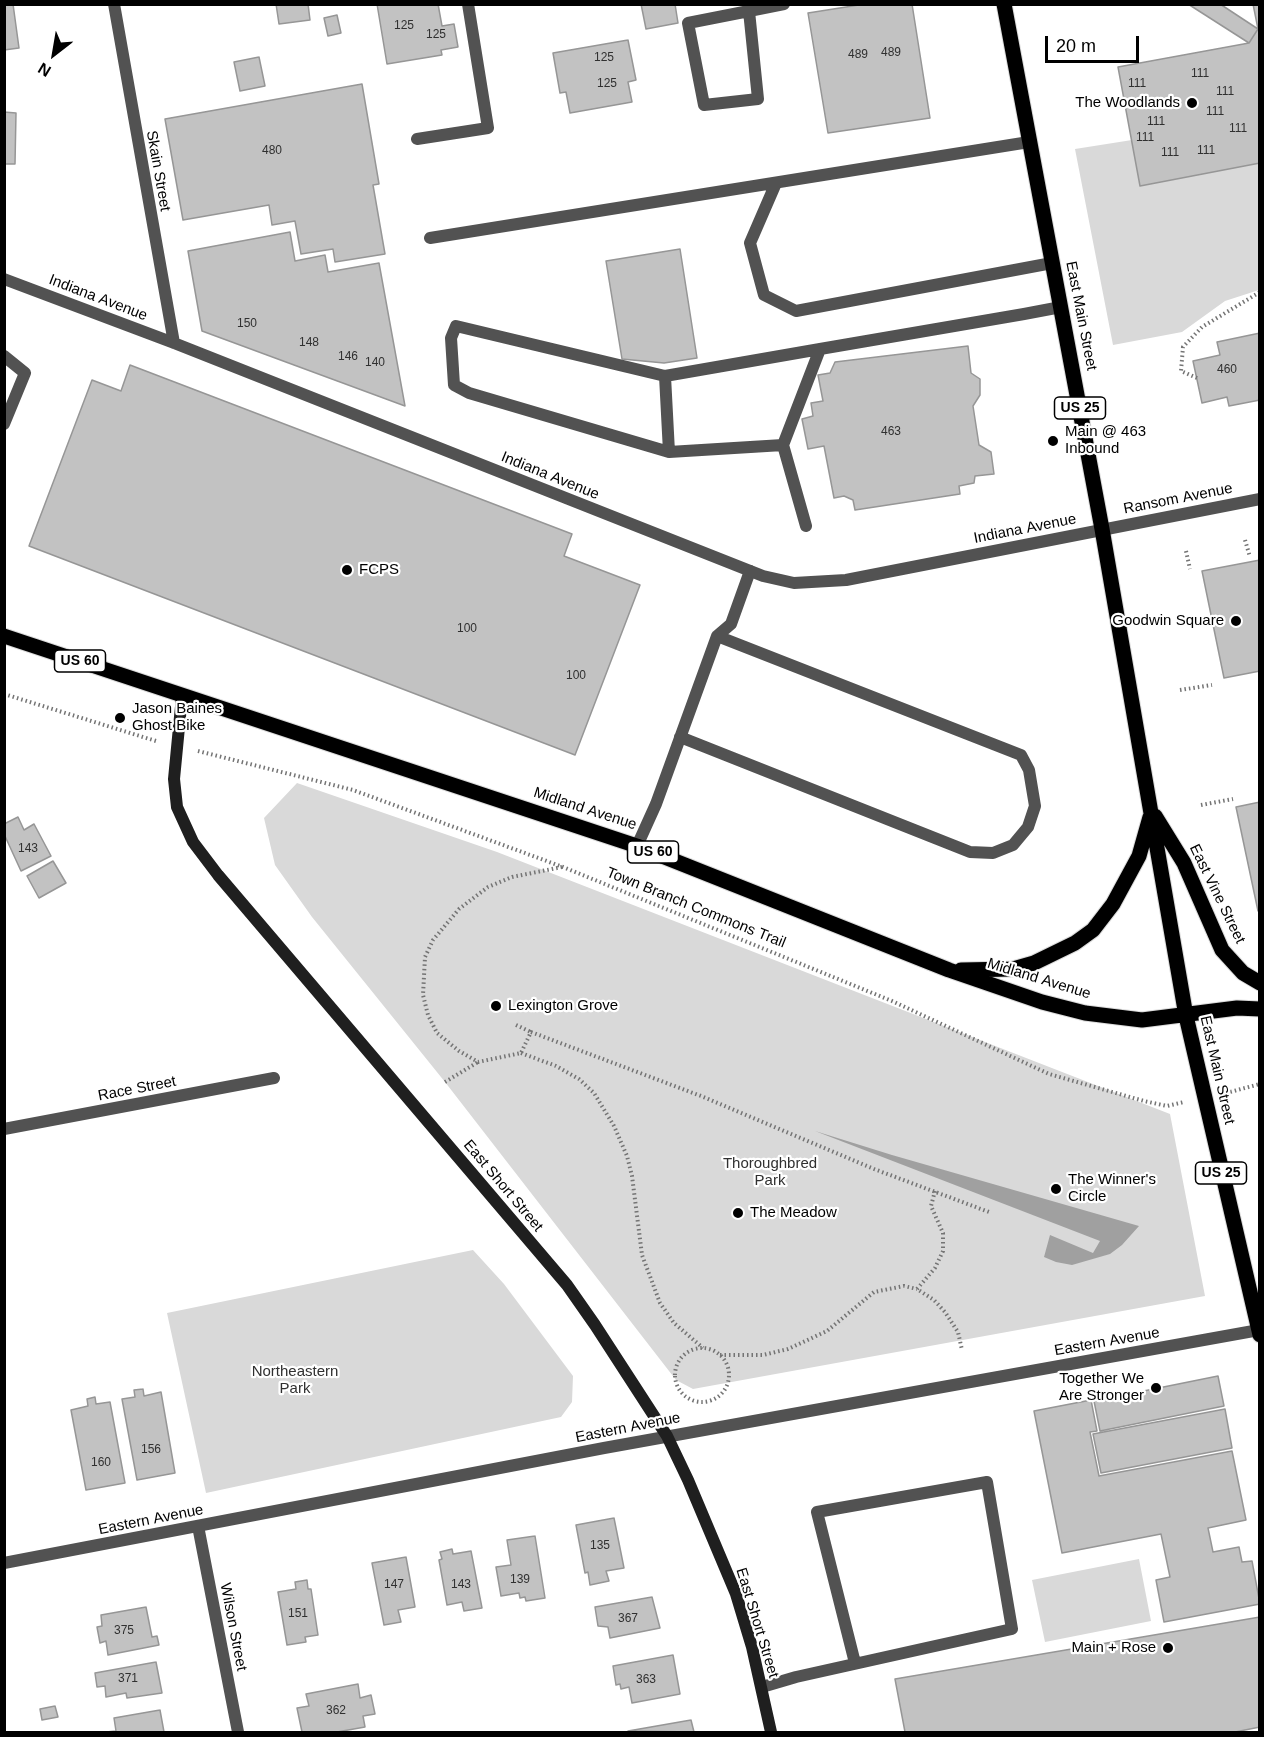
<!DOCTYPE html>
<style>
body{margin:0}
#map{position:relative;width:1264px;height:1737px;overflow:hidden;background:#fff;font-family:Helvetica,sans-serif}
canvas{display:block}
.frame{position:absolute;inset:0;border:6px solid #000;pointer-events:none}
.north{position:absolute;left:24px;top:24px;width:60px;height:60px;-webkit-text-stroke:4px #fff;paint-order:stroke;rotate:211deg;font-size:16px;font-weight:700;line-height:24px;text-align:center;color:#000}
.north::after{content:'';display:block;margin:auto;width:21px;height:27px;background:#000;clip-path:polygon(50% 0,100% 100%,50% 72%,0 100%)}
.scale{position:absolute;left:1045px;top:36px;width:94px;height:27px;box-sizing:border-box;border:3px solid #000;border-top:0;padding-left:8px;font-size:18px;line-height:21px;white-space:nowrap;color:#000;-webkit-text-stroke:4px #fff;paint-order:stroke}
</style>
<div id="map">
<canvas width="1264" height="1737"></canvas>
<div class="frame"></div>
<div class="north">N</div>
<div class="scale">20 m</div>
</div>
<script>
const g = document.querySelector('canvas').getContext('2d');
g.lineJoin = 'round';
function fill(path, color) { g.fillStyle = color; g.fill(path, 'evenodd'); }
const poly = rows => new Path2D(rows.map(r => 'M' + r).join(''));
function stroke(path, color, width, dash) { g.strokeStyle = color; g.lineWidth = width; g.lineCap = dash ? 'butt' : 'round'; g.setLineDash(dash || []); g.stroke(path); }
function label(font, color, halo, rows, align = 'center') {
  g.font = font + ' Helvetica,sans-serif'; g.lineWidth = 4.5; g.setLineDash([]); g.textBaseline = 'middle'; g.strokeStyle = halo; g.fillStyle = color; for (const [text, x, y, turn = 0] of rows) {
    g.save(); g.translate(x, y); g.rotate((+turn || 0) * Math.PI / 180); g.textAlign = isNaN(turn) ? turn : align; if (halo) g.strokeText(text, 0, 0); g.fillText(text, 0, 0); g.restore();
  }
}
fill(poly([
 [1132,140,1141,186,1259,163,1259,290,1225,301,1182,332,1113,345,1075,149],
 [297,783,497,852,1170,1114,1205,1296,693,1389,676,1380,445,1082,312,917,275,865,264,818],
 [473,1250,504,1284,573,1376,572,1402,561,1417,206,1493,167,1313],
 [1139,1559,1151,1621,1045,1642,1032,1580]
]), '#d9d9d9');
fill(poly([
 [815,1131,892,1155,1139,1226,1122,1245,1110,1254,1072,1265,1056,1262,1044,1257,1050,1235,1093,1253,1100,1241]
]), '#a0a0a0');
const building = poly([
 [4,4,13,4,19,48,4,50,4,4],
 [276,4,308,4,310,20,279,24,276,4],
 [377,4,438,4,442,26,454,24,458,47,441,50,442,55,387,64,377,4],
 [641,4,675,4,678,23,646,29,641,4],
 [865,4,912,4,930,118,828,133,808,13,865,4],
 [1188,4,1220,4,1258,29,1249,43,1188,4],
 [1253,4,1260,4,1260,163,1140,186,1118,67,1249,43,1258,29,1253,4],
 [337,15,341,33,328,36,324,18,337,15],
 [628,40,636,80,628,82,632,102,570,113,566,92,560,93,553,53,628,40],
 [259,57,265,86,240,91,234,62,259,57],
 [362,84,379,184,373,185,385,254,335,262,333,249,301,254,295,221,272,225,269,205,183,220,165,119,362,84],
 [4,112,16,113,15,164,4,164,4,112],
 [290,232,295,261,325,255,328,272,379,263,405,406,202,331,188,251,290,232],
 [680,249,697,358,664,363,622,359,606,261,680,249],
 [1260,333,1260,400,1229,406,1227,397,1202,403,1193,361,1220,355,1217,342,1260,333],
 [968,346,971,373,980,379,980,395,973,406,979,445,991,452,994,474,975,476,974,483,959,486,960,494,855,510,853,500,844,496,834,498,824,446,808,449,802,419,813,416,811,403,823,401,818,375,830,373,835,362,968,346],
 [130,365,572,534,564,556,640,585,575,755,29,546,92,380,121,391,130,365],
 [1260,560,1260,671,1224,678,1202,571,1260,560],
 [1260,802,1260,910,1258,911,1236,807,1260,802],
 [18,817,24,830,34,824,51,856,21,871,4,834,4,824,18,817],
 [53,861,66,883,39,898,27,876,53,861],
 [1218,1376,1224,1406,1100,1431,1094,1401,1218,1376],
 [143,1389,144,1396,161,1392,175,1473,137,1480,122,1399,135,1397,134,1390,143,1389],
 [95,1397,96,1404,110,1402,125,1483,86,1490,71,1410,88,1406,87,1399,95,1397],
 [1091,1400,1097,1431,1090,1432,1099,1476,1232,1451,1246,1520,1208,1528,1213,1552,1239,1547,1242,1562,1252,1561,1260,1604,1164,1622,1156,1580,1170,1577,1161,1534,1062,1553,1034,1411,1091,1400],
 [1225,1409,1232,1448,1101,1473,1093,1434,1225,1409],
 [614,1518,624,1568,606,1571,609,1581,590,1585,588,1572,585,1573,576,1525,614,1518],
 [535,1536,545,1598,526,1601,525,1597,520,1598,519,1593,501,1596,496,1567,511,1565,507,1540,535,1536],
 [452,1549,453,1554,471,1551,482,1608,464,1611,462,1602,447,1605,439,1560,442,1559,440,1552,452,1549],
 [406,1557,415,1607,398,1610,401,1622,384,1625,372,1563,406,1557],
 [307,1580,308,1589,311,1589,318,1635,305,1637,306,1642,287,1645,278,1592,296,1589,295,1582,307,1580],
 [652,1597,660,1628,610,1638,608,1627,598,1626,595,1607,652,1597],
 [146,1607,152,1637,157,1636,159,1645,108,1655,106,1641,100,1643,97,1627,102,1626,101,1615,146,1607],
 [1260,1617,1260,1727,1235,1732,905,1732,895,1679,1260,1617],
 [673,1655,680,1694,632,1703,629,1687,621,1689,620,1684,616,1685,613,1666,673,1655],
 [156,1662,162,1693,127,1698,126,1693,106,1697,105,1686,97,1687,95,1673,156,1662],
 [358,1684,360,1698,371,1695,375,1714,363,1716,365,1727,337,1732,302,1732,297,1708,309,1706,306,1694,358,1684],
 [55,1706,58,1717,42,1720,40,1709,55,1706],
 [160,1710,164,1732,106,1732,116,1731,114,1718,160,1710],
 [691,1720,694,1732,628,1731,691,1720]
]);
fill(building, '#c2c2c2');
stroke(building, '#969696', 1.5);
const primary = poly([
 [1004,4,1102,529,1186,1016,1260,1335],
 [4,636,637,846,949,970,1042,1002,1085,1013,1142,1020,1237,1008,1260,1009],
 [1155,816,1184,863,1222,950,1243,973,1260,983],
 [961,970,1013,969,1034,963,1075,943,1093,930,1113,904,1139,856,1150,817]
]);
stroke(primary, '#dbdbdb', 17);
stroke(poly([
 [1197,378,1181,371,1183,347,1202,327,1260,292],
 [1245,540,1250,557],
 [1186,551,1190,569],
 [1180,690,1212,685],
 [4,694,156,741],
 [198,751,353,790,563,867,892,1001,1049,1074,1144,1101,1167,1106,1184,1102],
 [1201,805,1233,799],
 [562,867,512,877,488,887,459,909,433,940,425,957,423,995,428,1015,437,1033,459,1051,478,1062,521,1053,531,1032,701,1096,874,1169,989,1212],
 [516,1025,531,1032],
 [521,1053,556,1066,579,1079,594,1093,614,1126,627,1156,632,1176,642,1255,660,1303,674,1323,703,1348],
 [445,1082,478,1062],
 [1226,1093,1260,1084],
 [935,1191,931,1206,943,1233,943,1251,935,1268,917,1289,934,1300,945,1312,958,1332,962,1350],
 '675 1375a27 27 0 1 1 54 0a27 27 0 1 1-54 0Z',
 [720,1355,763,1355,788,1349,827,1331,874,1292,904,1286,917,1289]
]), '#747474', 4, [1.5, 3]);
stroke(poly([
 [749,11,758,99,704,105,688,23,749,11,784,4],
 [417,139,488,128,468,4],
 [776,183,750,243,764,295,796,311,1052,263],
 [430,238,1029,142],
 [820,349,783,445,669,452,469,393,454,385,451,338,456,326,665,376,820,349,1024,314,1061,307],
 [4,356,25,373,4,424],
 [665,376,669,452],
 [783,445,806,526],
 [680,737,970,852,993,853,1013,845,1028,827,1035,806,1029,770,1021,755,717,636],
 [637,846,656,804,717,636,731,624,750,571],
 [762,1687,796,1677,926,1648,1012,1629,987,1482,817,1512,855,1663]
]), '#525252', 12);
stroke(poly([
 [114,4,174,343],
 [4,279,174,343,763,576,794,583,846,580,1260,499],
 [4,1129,274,1078],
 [198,1526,238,1732],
 [4,1563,604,1448,1259,1330]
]), '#525252', 12);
stroke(poly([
 [182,696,174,779,177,807,193,842,218,875,567,1285,595,1325,667,1436,688,1480,736,1594,752,1647,771,1732]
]), '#1f1f1f', 12);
stroke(primary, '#000', 15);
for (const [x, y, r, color] of [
 [1192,103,6,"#000"],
 [1053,441,6,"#000"],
 [347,570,6,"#000"],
 [1236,621,6,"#000"],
 [120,718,6,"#000"],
 [496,1006,6,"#000"],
 [1056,1189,6,"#000"],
 [738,1213,6,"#000"],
 [1156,1388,6,"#000"],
 [1168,1648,6,"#000"]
]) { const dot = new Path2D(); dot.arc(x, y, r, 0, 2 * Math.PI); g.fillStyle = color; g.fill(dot); stroke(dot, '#fff', 2); }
label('12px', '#303030', null, [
 ["125",404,26],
 ["125",436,35],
 ["489",891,53],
 ["489",858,55],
 ["125",604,58],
 ["111",1200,74],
 ["125",607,84],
 ["111",1137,84],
 ["111",1225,92],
 ["111",1215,112],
 ["111",1156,122],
 ["111",1238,129],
 ["111",1145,138],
 ["480",272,151],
 ["111",1206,151],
 ["111",1170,153],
 ["150",247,324],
 ["148",309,343],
 ["146",348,357],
 ["140",375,363],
 ["460",1227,370],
 ["463",891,432],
 ["100",467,629],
 ["100",576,676],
 ["143",28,849],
 ["156",151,1450],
 ["160",101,1463],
 ["135",600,1546],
 ["139",520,1580],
 ["147",394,1585],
 ["143",461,1585],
 ["151",298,1614],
 ["367",628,1619],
 ["375",124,1631],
 ["371",128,1679],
 ["363",646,1680],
 ["362",336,1711]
]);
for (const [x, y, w] of [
 [1080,408,51],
 [80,661,51],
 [653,852,51],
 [1221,1173,51]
]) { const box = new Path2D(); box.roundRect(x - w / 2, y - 11, w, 22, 4.5); g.fillStyle = '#fff'; g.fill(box); stroke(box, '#000', 1.5); }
label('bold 14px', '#000', null, [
 ["US 25",1080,408],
 ["US 60",80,661],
 ["US 60",653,852],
 ["US 25",1221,1173]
]);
label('15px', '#000', '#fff', [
 ["The Woodlands",1180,103,"right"],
 ["Main @ 463",1065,432],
 ["Inbound",1065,449],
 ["FCPS",359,570],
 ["Goodwin Square",1224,621,"right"],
 ["Jason Baines",132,709],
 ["Ghost Bike",132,726],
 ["Lexington Grove",508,1006],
 ["The Winner's",1068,1180],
 ["Circle",1068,1197],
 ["The Meadow",750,1213],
 ["Together We",1144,1379,"right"],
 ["Are Stronger",1144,1396,"right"],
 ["Main + Rose",1156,1648,"right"]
], 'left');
label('15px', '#000', '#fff', [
 ["Skain Street",158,171,80],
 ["Indiana Avenue",98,298,21],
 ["East Main Street",1081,316,79],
 ["Indiana Avenue",550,476,22],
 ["Ransom Avenue",1178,499,-11],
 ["Indiana Avenue",1025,529,-11],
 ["Midland Avenue",585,809,18],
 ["East Vine Street",1217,894,64],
 ["Town Branch Commons Trail",696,908,22],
 ["Midland Avenue",1039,979,17],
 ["East Main Street",1217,1070,77],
 ["Race Street",137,1089,-11],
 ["East Short Street",503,1186,50],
 ["Eastern Avenue",1107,1342,-10],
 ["Eastern Avenue",628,1428,-11],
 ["Eastern Avenue",151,1520,-11],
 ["East Short Street",757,1623,73],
 ["Wilson Street",233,1627,79]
]);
label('15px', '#303030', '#fff', [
 ["Thoroughbred",770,1164],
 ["Park",770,1181],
 ["Northeastern",295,1372],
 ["Park",295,1389]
]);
</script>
